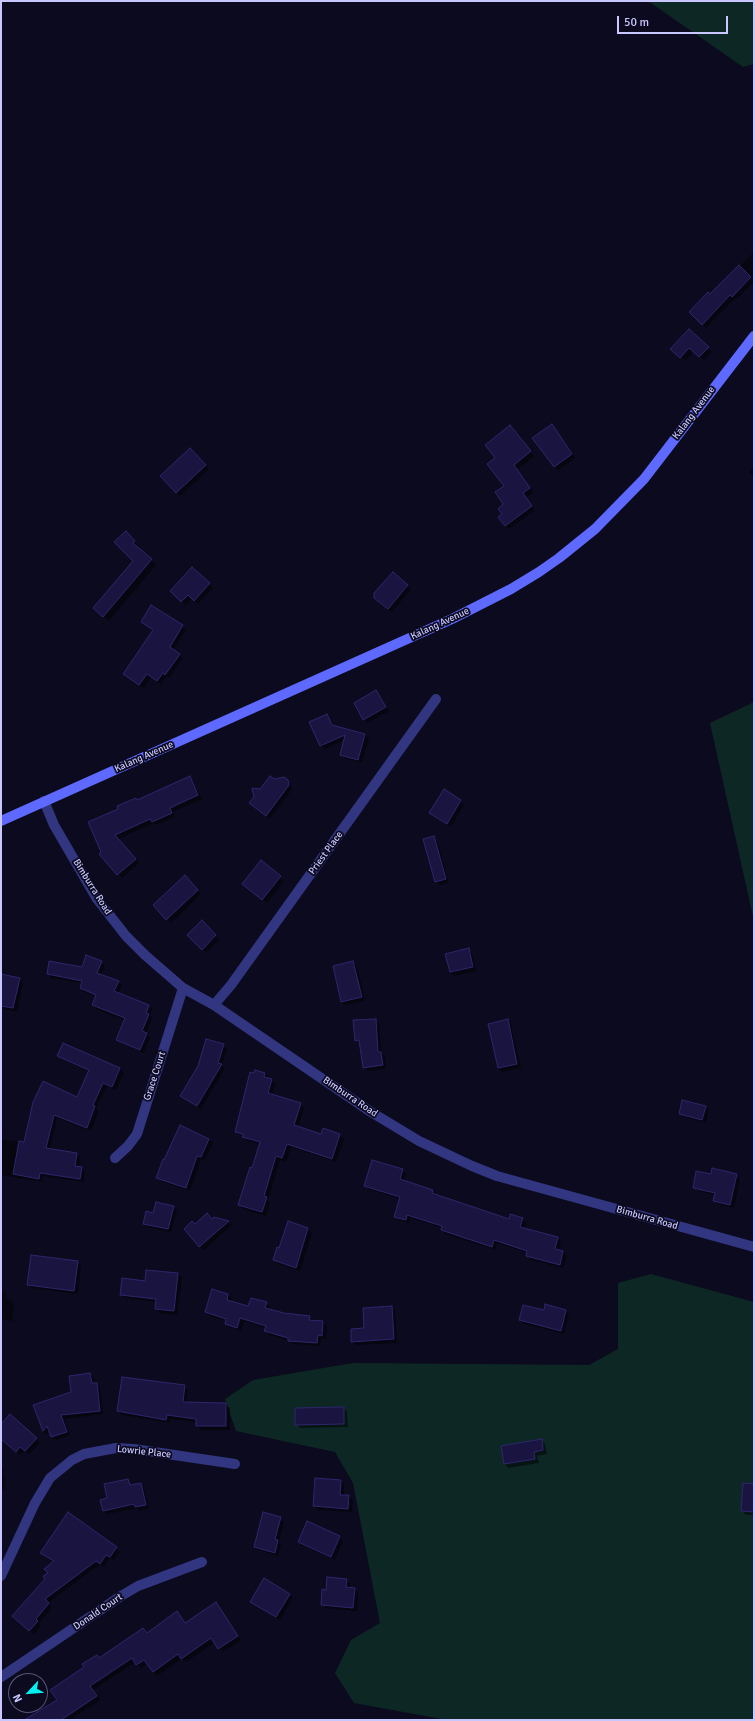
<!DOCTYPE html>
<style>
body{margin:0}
#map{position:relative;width:755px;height:1721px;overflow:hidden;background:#0c0a1e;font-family:Signika,sans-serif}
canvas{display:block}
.frame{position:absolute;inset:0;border:2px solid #c8c7ff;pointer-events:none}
.north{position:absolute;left:8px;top:1673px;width:40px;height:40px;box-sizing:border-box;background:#0c0a1e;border:1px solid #575678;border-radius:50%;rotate:244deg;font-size:11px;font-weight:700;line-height:16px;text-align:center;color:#c8c7ff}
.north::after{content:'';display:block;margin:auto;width:14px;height:18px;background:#00f1f2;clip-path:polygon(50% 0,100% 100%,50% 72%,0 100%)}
.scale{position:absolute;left:617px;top:16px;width:111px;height:18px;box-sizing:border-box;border:2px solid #c8c7ff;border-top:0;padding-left:5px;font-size:12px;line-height:14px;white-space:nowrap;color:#c8c7ff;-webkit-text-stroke:3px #0c0a1e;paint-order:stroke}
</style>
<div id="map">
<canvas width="755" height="1721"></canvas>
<div class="frame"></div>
<div class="north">N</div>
<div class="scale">50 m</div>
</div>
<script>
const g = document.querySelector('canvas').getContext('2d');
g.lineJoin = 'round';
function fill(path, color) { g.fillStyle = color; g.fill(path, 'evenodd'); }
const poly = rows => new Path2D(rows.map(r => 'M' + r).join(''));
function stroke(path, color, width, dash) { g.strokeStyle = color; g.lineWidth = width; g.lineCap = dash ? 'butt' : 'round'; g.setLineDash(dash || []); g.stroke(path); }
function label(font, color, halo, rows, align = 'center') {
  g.font = font + ' Signika,sans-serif'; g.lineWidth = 3.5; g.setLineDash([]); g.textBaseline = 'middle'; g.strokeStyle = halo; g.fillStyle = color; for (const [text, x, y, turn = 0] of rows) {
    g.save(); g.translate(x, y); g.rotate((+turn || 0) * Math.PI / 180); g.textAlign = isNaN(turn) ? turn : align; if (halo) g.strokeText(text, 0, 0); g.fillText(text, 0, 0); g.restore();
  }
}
fill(poly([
 [643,1,754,1,754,64,743,67,651,3],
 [754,702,754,921,710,723],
 [651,1274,754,1302,754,1720,447,1720,354,1703,335,1673,351,1640,380,1623,353,1483,335,1452,236,1431,225,1399,253,1380,353,1363,589,1365,618,1349,618,1283]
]), '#0d2824');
fill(poly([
 [754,252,754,282,736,300,735,298,706,328,690,312,710,296],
 [689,330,712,352,704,360,694,351,685,361,672,349],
 [552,425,575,458,558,470,554,467],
 [513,430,534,456,517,470,533,492,526,498,535,510,509,529,506,525,503,515,505,486,496,458],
 [190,450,209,469,180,496,162,476],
 [754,466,754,477,749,472],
 [126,533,140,547,138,549,156,565,109,621,100,613,134,561],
 [192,568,213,588,198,604,192,598,186,605,171,591],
 [407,586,411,589,392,612,380,602],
 [152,606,186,630,173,650,183,658,169,678,167,676,161,684,151,677,144,688,128,677,153,631,142,622],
 [376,691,389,711,368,723,364,719],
 [326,715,335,727,365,735,369,739,362,763,345,758,341,754,345,740,325,749,321,746,311,722],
 [190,777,193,781,202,799,173,812,175,817,156,825,154,823,118,839,139,863,122,878,100,854,137,801],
 [284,778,291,785,292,789,270,819,255,807,261,790,274,780],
 [444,791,464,805,451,827,430,813],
 [433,837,437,841,449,883,440,885,436,881],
 [261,862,284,881,267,903,247,888],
 [185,877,201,894,171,923,154,905],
 [202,922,219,940,206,953,189,935],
 [468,950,472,953,476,971,454,976,451,972,447,955],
 [101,962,105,966,101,975,118,982,122,985,118,994,149,1006,143,1017,145,1018,150,1007,152,1009,150,1016,152,1018,146,1033,150,1037,144,1053,121,1043,117,1039,125,1020,96,1009,93,1005,96,996,84,992,81,988,82,983,52,978,48,974,82,968],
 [353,963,357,966,365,1001,346,1005,342,1002],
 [1,975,19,979,23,982,17,1012,1,1008],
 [375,1020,379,1023,381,1053,385,1056,386,1069,368,1071,364,1067,361,1044,356,1040],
 [507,1020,511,1024,521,1068,502,1072,498,1068],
 [64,1044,120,1069,124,1073,116,1090,107,1086,96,1108,99,1111,91,1131,57,1118,50,1150,77,1154,80,1158,79,1167,85,1171,84,1182,43,1176,42,1182,1,1175,1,1126,3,1128,1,1139,24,1143,34,1102,78,1098,90,1071,62,1059,59,1055],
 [223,1045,227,1049,222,1065,225,1068,201,1109,181,1095],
 [255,1071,265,1074,275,1084,272,1095,300,1104,304,1108,298,1127,322,1135,323,1130,340,1135,344,1139,336,1162,291,1147,286,1162,280,1160,268,1200,270,1202,266,1216,243,1209,239,1205,261,1144,247,1141,236,1131],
 [705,1107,709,1110,706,1123,684,1117,680,1114],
 [181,1126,209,1139,213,1143,204,1161,201,1159,190,1191,161,1181,157,1177],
 [373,1161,403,1170,406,1174,404,1181,509,1220,522,1219,526,1222,524,1229,557,1238,561,1242,559,1251,563,1252,567,1256,563,1268,531,1260,527,1256,528,1253,497,1243,495,1250,446,1234,442,1230,443,1228,411,1218,409,1223,399,1220,395,1216,401,1199,369,1189,365,1186],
 [736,1175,740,1179,734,1208,718,1204,714,1201,716,1195,698,1191,694,1187],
 [173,1207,177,1211,171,1232,148,1227,144,1223,153,1215],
 [212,1220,228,1222,232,1225,204,1250,200,1246,195,1226],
 [308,1229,312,1233,300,1271,278,1264,274,1260,280,1249],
 [77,1262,81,1266,78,1294,32,1288,29,1285],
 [178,1274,182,1278,177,1315,160,1313,156,1309,157,1302,125,1298,121,1294,146,1282],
 [1,1289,6,1293,5,1299,11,1300,14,1304,12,1321,1,1319],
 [228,1295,232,1299,231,1302,249,1307,266,1303,270,1307,269,1310,283,1314,309,1317,313,1320,323,1322,327,1326,326,1339,321,1338,320,1346,293,1344,290,1341,269,1335,265,1331,266,1328,244,1321,241,1331,230,1327,226,1324,227,1321,210,1316,206,1312],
 [392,1307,395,1311,397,1343,356,1345,352,1341],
 [544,1311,565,1311,569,1314,564,1334,524,1324,520,1320],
 [90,1374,94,1378,95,1384,100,1388,103,1414,64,1419,70,1435,56,1440,52,1437,50,1431,47,1434,44,1431,35,1406,72,1392],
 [184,1386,188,1390,186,1403,226,1404,230,1408,230,1430,200,1430,197,1426,197,1422,170,1419,170,1423,122,1415,118,1411],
 [344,1408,347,1412,348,1427,300,1428,296,1424],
 [1,1434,36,1439,40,1443,29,1454,25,1450,20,1455,1,1438],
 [541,1440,545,1444,547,1454,537,1456,539,1463,508,1468,505,1464],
 [1,1468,4,1470,3,1476,5,1478,4,1490,1,1490],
 [128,1480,132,1486,140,1484,144,1488,149,1508,140,1511,137,1508,107,1514,104,1511,108,1499],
 [340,1480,344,1484,344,1496,349,1496,353,1500,352,1512,318,1510,314,1506],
 [754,1485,754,1515,746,1515,742,1511],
 [69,1514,120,1552,114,1560,110,1558,104,1567,100,1564,48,1603,52,1608,39,1623,41,1626,34,1634,17,1620,46,1579,55,1562,42,1553],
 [280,1518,284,1522,279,1542,281,1545,278,1556,259,1550,255,1547],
 [339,1537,343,1541,335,1560,302,1545,299,1541],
 [346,1580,350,1584,350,1588,354,1589,358,1593,357,1611,326,1608,322,1604,327,1591],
 [289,1594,293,1598,280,1620,252,1602],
 [219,1608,241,1640,223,1652,215,1642,186,1662,182,1658,157,1676,148,1663,141,1668,135,1662,93,1690,100,1700,70,1720,26,1720,58,1700,99,1659,143,1629,147,1633,177,1613,186,1624]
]), '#0007');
const building = poly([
 [739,265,751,277,732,297,730,295,702,325,689,312,708,292,710,294,739,265],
 [689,329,709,347,699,357,689,348,680,358,670,349,689,329],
 [552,424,572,454,554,467,532,438,552,424],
 [510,425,531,451,514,465,530,488,523,493,532,506,505,526,498,517,502,514,498,509,503,504,495,492,504,486,487,464,495,458,485,445,510,425],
 [190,448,206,465,176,493,160,476,190,448],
 [126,531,135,541,133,543,152,559,103,617,93,608,133,561,114,542,126,531],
 [192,567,210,583,194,601,188,595,181,602,170,591,192,567],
 [393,572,408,585,388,609,374,598,374,593,393,572],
 [151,605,183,625,170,647,180,654,165,675,163,673,157,681,147,674,139,685,123,674,153,630,141,622,151,605],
 [376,690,386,707,363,720,354,703,376,690],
 [327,714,332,725,365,734,358,760,340,755,345,735,320,746,309,722,327,714],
 [190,776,198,795,170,808,172,813,152,822,150,819,115,835,136,859,117,875,99,854,101,852,88,822,118,809,117,806,136,798,137,800,190,776],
 [270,776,275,779,284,777,288,780,289,785,266,816,249,803,254,797,252,788,260,789,270,776],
 [444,789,461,800,447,824,429,813,444,789],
 [434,836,446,879,435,882,423,839,434,836],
 [261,860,281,876,262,900,242,884,261,860],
 [185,875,198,890,166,920,153,905,185,875],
 [202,920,216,935,202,950,187,935,202,920],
 [469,948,473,967,450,972,445,954,469,948],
 [86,955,102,961,97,973,119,981,114,991,149,1005,146,1013,149,1014,142,1031,147,1033,140,1050,116,1040,125,1018,92,1005,96,995,80,988,82,981,47,974,49,961,82,967,86,955],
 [353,961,362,997,341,1002,333,966,353,961],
 [1,974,20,978,13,1008,1,1006,1,974],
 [376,1019,378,1052,381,1052,383,1065,363,1068,359,1040,355,1041,353,1020,376,1019],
 [508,1019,517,1064,498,1068,488,1024,508,1019],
 [206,1039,224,1044,218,1063,222,1064,197,1106,180,1096,198,1066,206,1039],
 [63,1043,120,1068,112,1087,103,1083,93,1105,95,1106,87,1128,54,1115,46,1148,77,1153,75,1166,82,1167,80,1179,40,1173,39,1179,13,1174,19,1141,24,1142,33,1102,43,1081,77,1097,89,1070,57,1056,63,1043],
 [255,1070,265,1073,264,1077,272,1079,268,1093,301,1103,294,1125,321,1134,323,1128,340,1134,332,1159,287,1144,282,1158,276,1156,264,1196,267,1197,262,1212,238,1205,250,1167,252,1168,260,1142,242,1137,243,1134,235,1132,250,1072,254,1073,255,1070],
 [682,1100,706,1106,702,1120,679,1114,682,1100],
 [180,1125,209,1139,201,1157,197,1156,186,1188,156,1178,163,1159,164,1160,180,1125],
 [372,1160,403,1169,400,1179,433,1190,432,1193,509,1219,510,1214,523,1218,520,1227,558,1237,555,1249,563,1251,560,1265,526,1256,527,1251,494,1240,492,1247,441,1230,442,1226,407,1215,406,1220,394,1217,400,1197,364,1186,372,1160],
 [712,1168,737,1174,730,1205,713,1201,715,1193,693,1188,696,1171,711,1174,712,1168],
 [156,1202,174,1206,168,1229,143,1224,146,1211,153,1213,156,1202],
 [207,1213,212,1219,214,1217,229,1221,199,1247,184,1229,192,1221,195,1224,207,1213],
 [288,1221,308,1228,296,1268,273,1260,277,1247,279,1248,288,1221],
 [31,1255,78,1261,74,1291,27,1285,31,1255],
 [146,1270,178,1273,174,1311,155,1309,156,1299,120,1295,122,1278,145,1281,146,1270],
 [212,1289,228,1294,227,1300,248,1306,251,1298,267,1302,265,1308,284,1313,310,1316,309,1320,323,1321,322,1336,318,1335,317,1343,288,1341,288,1338,264,1331,266,1326,240,1318,237,1328,225,1324,226,1319,205,1312,212,1289],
 [545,1304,566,1310,561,1331,519,1320,523,1305,544,1310,545,1304],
 [392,1306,394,1339,351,1342,351,1329,364,1328,363,1308,392,1306],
 [90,1373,92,1383,97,1383,100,1411,61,1415,67,1432,51,1437,47,1426,43,1431,33,1405,71,1392,69,1376,90,1373],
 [122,1377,185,1385,183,1402,226,1403,226,1426,196,1426,196,1419,167,1415,166,1420,117,1411,122,1377],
 [344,1407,344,1424,295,1425,295,1408,344,1407],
 [10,1414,37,1438,25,1451,20,1447,16,1452,1,1439,1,1424,10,1414],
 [542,1439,543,1450,534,1452,535,1459,504,1464,501,1446,542,1439],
 [315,1478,341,1480,340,1495,349,1495,348,1509,313,1506,315,1478],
 [128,1479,130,1485,141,1483,146,1505,135,1507,134,1504,103,1511,100,1500,107,1498,104,1484,128,1479],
 [743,1483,754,1484,754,1512,741,1511,743,1483],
 [68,1512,117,1547,110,1557,106,1555,100,1564,96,1561,45,1599,49,1603,36,1619,38,1621,29,1631,12,1616,45,1579,43,1576,48,1573,44,1569,54,1561,40,1553,68,1512],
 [263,1512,281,1517,275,1539,278,1540,275,1553,254,1547,263,1512],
 [307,1521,340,1536,331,1557,298,1542,307,1521],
 [327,1577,347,1579,346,1587,355,1588,353,1608,321,1605,322,1589,326,1590,327,1577],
 [264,1578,290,1594,276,1617,250,1602,264,1578],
 [216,1602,238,1636,218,1649,211,1638,181,1659,178,1654,153,1672,144,1660,136,1665,132,1658,90,1686,97,1696,61,1720,24,1720,57,1700,50,1690,84,1667,82,1664,97,1655,99,1658,143,1628,147,1633,177,1611,185,1623,216,1602]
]);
fill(building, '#1a1540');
stroke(building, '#2d266d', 1);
stroke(poly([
 [44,801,54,825,97,899,126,936,145,955,183,988,214,1005,371,1112,419,1141,472,1166,497,1176,754,1247],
 [214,1005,231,985,436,699],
 [115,1158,128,1146,137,1134,183,988],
 [1,1576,35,1503,50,1478,72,1460,84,1454,116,1448,134,1449,235,1464],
 [1,1677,121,1596,138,1586,202,1562]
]), '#323680', 10);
stroke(poly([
 [1,821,452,619,511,589,539,572,559,558,595,529,644,479,754,336]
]), '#5e69ff', 10);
label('10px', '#c8c7ff', '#0c0a1e', [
 ["Kalang Avenue",694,413,-53],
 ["Kalang Avenue",440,624,-25],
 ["Kalang Avenue",144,757,-24],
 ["Priest Place",326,853,-54],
 ["Bimburra Road",92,887,58],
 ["Grace Court",155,1076,-72],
 ["Bimburra Road",350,1097,34],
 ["Bimburra Road",647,1218,16],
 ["Lowrie Place",144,1452,6],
 ["Donald Court",98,1612,-34]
]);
</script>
